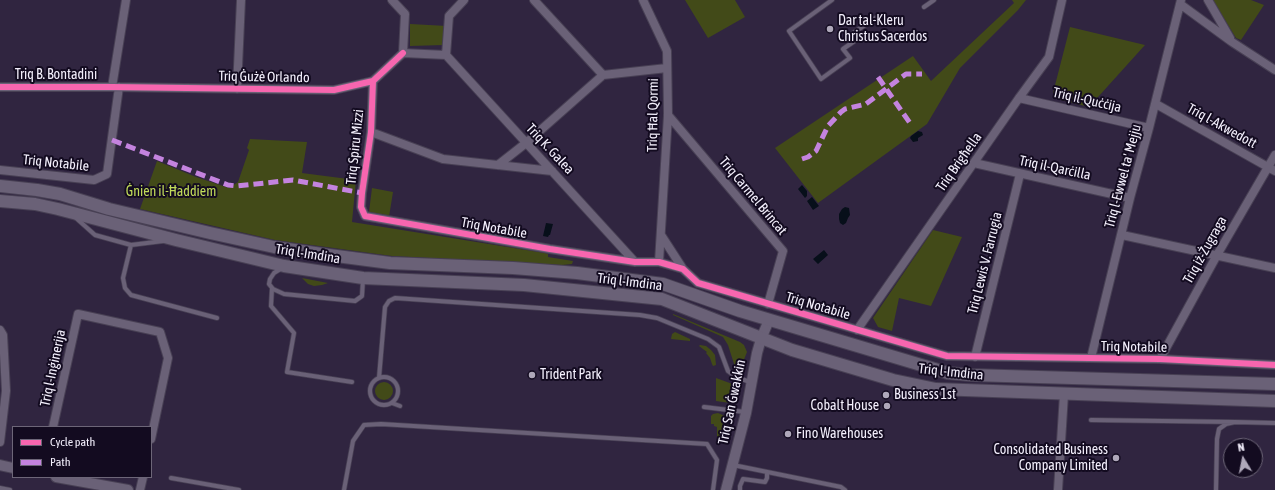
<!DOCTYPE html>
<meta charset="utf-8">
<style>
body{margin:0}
#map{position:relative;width:1275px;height:490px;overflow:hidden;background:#302540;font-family:"Asap Condensed",sans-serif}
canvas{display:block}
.legend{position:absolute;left:12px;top:426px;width:140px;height:52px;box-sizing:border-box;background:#130b20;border:1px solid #6d6678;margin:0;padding:5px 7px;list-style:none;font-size:12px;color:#f3effc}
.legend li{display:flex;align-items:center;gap:8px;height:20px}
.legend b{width:20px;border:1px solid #6d6678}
.north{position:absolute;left:1223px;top:438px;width:40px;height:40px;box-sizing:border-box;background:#130b20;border:1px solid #6d6678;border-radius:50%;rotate:350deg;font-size:11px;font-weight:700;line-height:16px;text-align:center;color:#f3effc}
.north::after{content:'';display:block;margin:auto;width:14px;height:18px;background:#afa8ba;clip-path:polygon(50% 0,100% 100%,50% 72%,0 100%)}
</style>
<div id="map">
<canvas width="1275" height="490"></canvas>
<ul class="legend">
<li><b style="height:5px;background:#f766af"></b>Cycle path</li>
<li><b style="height:5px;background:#c483df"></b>Path</li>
</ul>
<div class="north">N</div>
</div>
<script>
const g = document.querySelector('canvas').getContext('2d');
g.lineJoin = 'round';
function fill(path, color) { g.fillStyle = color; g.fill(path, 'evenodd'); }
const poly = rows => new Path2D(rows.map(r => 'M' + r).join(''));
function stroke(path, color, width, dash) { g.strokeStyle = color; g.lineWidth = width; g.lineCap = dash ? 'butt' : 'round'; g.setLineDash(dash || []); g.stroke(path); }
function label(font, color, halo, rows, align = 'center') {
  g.font = font + ' "Asap Condensed",sans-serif'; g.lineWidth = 4; g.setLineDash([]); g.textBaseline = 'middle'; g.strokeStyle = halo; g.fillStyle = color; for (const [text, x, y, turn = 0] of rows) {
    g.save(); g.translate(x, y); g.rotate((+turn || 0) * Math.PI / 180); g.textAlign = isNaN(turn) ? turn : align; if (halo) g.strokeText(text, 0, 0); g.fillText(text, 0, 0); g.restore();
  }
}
fill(poly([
 [685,0,735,0,745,17,708,38],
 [1012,0,1026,0,1018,10,960,68,927,124,818,203,775,148,913,56,931,81,1014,3],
 [1213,0,1251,0,1264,5,1241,40,1236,38],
 [410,24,447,26,444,45,410,46],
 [1070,27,1145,45,1089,107,1057,99,1053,93],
 [250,139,307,142,302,173,356,180,352,222,545,253,548,254,548,257,573,261,572,264,562,265,392,256,275,240,140,209,157,161,196,177,229,188,238,182,249,150,247,148],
 [372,188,393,192,389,217,369,212],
 [933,230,962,237,931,306,899,298,892,331,878,327,873,318],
 [302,278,328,283,322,285,314,286,308,284],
 [673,314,740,342,744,345,747,352,741,367,737,368,735,367,728,345,723,337,673,315],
 [675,332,690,339,690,341,671,339,672,334],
 [700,345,706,346,711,350,715,355,716,365,713,366,712,364,710,358,706,353,707,352,699,346],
 [716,378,738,386,736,399,734,402,730,403,716,401],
 '375 391a9 9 0 1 1 18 0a9 9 0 1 1-18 0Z',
 [718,413,727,417,728,421,726,439,723,442,723,437,717,437,717,427,714,426,714,424,711,424,711,416,713,414]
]), '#424a18');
fill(poly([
 [918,131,922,132,923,135,918,138,918,141,913,142,910,138,911,136],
 [802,185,807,191,807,196,805,198,798,189],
 [812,197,819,206,813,210,807,201],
 [845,207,849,208,850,215,848,218,846,223,843,225,840,223,839,219,839,214,842,209],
 [546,223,553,224,550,235,549,235,548,237,543,236],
 [824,250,828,255,818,264,813,259]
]), '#070f1a');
const service = poly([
 [832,0,789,31,821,79,850,58,843,49,856,40,853,33,877,17],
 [924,7,934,0],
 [76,218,95,235,131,245,163,241],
 [131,245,123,278,125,288,131,295,217,318],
 [282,268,274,273,270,279,269,284,273,289,284,294,355,301,362,296,363,279],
 [272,288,271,306,294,333,287,372,352,382],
 '370 391a14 14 0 1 1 28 0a14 14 0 1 1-28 0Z',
 [379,378,385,307,389,301,395,298,640,315,657,318,708,339,719,347,728,371,736,377,750,382],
 [392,403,400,406],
 [704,407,745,412],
 [1091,420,1235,422],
 [733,465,841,487,845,490],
 [171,478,239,490],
 [0,488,10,490],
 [344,490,353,441,364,425,381,424,707,444,717,460,713,490],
 [740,490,740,486,743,479,765,482,767,478,767,472],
 [1216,490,1217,439,1219,429,1226,424,1235,422,1275,423]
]);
const minor = poly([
 [392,0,405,14,403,53,446,55,635,262],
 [534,0,603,75],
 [643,0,667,51,668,115,659,262],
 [1208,0,1230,38],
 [1180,4,1232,42,1275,70],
 [446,55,449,16,464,0],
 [373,81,371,132,362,193,361,207,365,216,550,249,635,262,659,262,683,269,698,283,947,356,1160,359,1275,365],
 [0,87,112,87,334,90,373,81,403,53],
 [112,87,126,0],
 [237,89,241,0],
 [1019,98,1149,128],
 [1156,104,1275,171],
 [668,115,783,251,768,304],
 [371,132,443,159,552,171],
 [974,163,1130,198],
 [498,165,526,143,603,75,667,68],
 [0,170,94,180,107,174,119,87],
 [661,235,683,269],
 [1122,235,1275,268],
 [0,330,3,335,6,391,0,442],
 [857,330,1019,98,1049,57,1062,0],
 [975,357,1020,174],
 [1091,358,1130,198,1149,128,1181,0],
 [1160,359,1217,255,1275,155],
 [53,427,78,314,160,332,168,358,151,439],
 [140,490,143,477],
 [1058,490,1064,394]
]);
const tertiary = poly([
 [0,465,13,468],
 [56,477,128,490],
 [726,490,746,413,757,353,761,339,769,320]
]);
const secondary = poly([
 [0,186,37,190,60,194,109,209,210,233,274,247,329,255,390,263,513,268,577,273,663,284,740,311,948,373,971,375,1275,384],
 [0,201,35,204,58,209,176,240,284,266,363,278,524,285,662,299,792,350,893,380,936,389,1275,401]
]);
stroke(service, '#484054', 5.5);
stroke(minor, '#484054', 10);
stroke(tertiary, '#484054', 12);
stroke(secondary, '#484054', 14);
stroke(service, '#6a6177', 4);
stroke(minor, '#6a6177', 8);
stroke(tertiary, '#6a6177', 10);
stroke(secondary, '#6a6177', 12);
stroke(poly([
 [878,77,912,126],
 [112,140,228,185,237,186,293,180,362,193],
 [802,159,808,157,816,151,828,126,841,112,845,109,866,104,906,74,922,74]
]), '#c483df', 5, [10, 5]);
stroke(poly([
 [373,81,371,132,362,193,361,207,365,216,550,249,635,262,659,262,683,269,698,283,947,356,1160,359,1275,365],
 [0,87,112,87,334,90,373,81,403,53]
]), '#f766af', 6);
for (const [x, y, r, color] of [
 [830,29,4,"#afa8ba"],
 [532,375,4,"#afa8ba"],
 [886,395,4,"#afa8ba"],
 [887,406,4,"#afa8ba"],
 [788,434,4,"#afa8ba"],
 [1116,458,4,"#afa8ba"]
]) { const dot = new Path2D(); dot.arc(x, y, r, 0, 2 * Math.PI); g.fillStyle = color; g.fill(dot); stroke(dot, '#130b20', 1.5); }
label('14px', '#f3effc', '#130b20', [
 ["Dar tal-Kleru",838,21],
 ["Christus Sacerdos",838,37],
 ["Trident Park",540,375],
 ["Business 1st",894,395],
 ["Cobalt House",879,406,"right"],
 ["Fino Warehouses",796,434],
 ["Consolidated Business",1108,450,"right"],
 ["Company Limited",1108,466,"right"]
], 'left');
label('14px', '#f3effc', '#130b20', [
 ["Triq B. Bontadini",56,75],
 ["Triq Ġużè Orlando",264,77,1],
 ["Triq il-Quċċija",1087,100,13],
 ["Triq Ħal Qormi",653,115,-89],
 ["Triq l-Akwedott",1222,126,29],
 ["Triq Spiru Mizzi",355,147,-84],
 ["Triq K. Galea",550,149,47],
 ["Triq Brigħella",959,162,-55],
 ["Triq Notabile",56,163,6],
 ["Triq il-Qarċilla",1055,168,12],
 ["Triq l-Ewwel ta' Mejju",1123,176,-75],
 ["Triq Carmel Brincat",753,196,50],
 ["Triq Notabile",494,228,10],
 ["Triq iż-Żugraga",1205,250,-61],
 ["Triq l-Imdina",308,254,9],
 ["Triq Lewis V. Farrugia",985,263,-76],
 ["Triq l-Imdina",630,282,7],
 ["Triq Notabile",818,306,16],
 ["Triq Notabile",1134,347,1],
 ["Triq l-Inġinerija",53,368,-78],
 ["Triq l-Imdina",951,372,6],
 ["Triq San Ġwakkin",732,402,-78]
]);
label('14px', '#c1db5a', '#130b20', [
 ["Ġnien il-Ħaddiem",171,192]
]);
</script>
